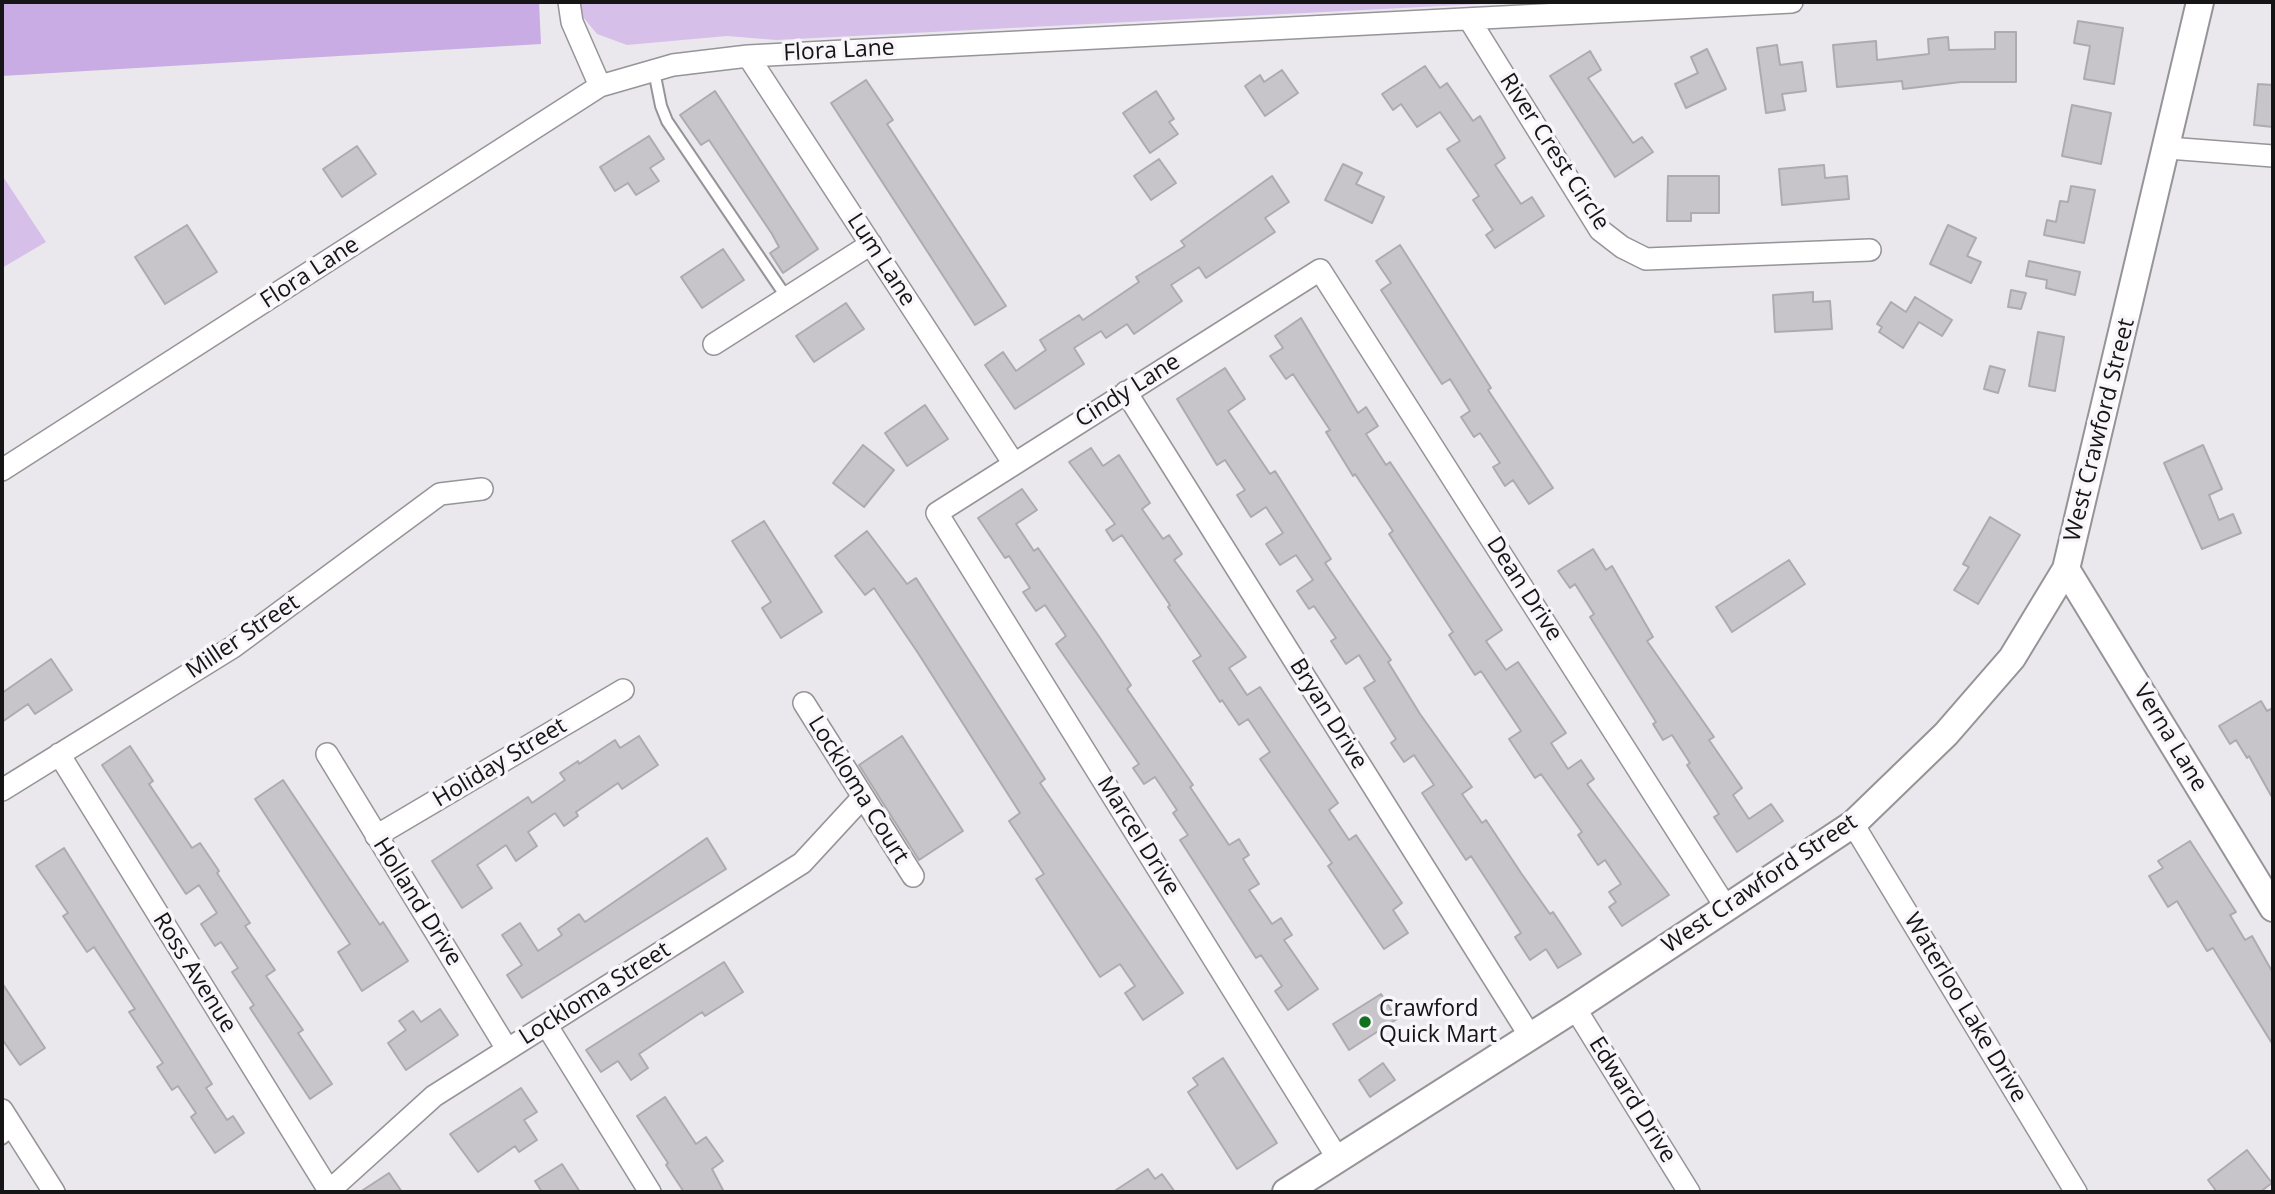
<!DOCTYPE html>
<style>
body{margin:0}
#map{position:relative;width:2275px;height:1194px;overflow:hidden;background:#eae8ed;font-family:"Open Sans",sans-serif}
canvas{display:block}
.frame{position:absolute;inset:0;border:4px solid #151516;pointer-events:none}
</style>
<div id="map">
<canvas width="2275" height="1194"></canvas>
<div class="frame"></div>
</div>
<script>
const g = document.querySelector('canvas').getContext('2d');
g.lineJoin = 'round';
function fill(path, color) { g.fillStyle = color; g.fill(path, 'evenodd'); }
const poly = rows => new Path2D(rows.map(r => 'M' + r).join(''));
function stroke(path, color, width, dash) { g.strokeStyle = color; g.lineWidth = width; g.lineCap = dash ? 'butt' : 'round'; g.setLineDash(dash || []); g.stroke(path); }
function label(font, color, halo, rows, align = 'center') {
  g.font = font + ' "Open Sans",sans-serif'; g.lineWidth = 7; g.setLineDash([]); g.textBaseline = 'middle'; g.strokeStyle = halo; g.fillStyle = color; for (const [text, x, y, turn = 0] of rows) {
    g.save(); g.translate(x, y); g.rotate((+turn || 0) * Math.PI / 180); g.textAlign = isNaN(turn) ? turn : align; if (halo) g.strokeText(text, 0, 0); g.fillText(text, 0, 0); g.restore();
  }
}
fill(poly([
 [578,2,1520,2,776,40,727,36,627,45,597,34,583,17],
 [2,175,46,242,2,268]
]), '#d6c0ea');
fill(poly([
 [2,2,539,2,541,44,2,76]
]), '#c9ace3');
const building = poly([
 [2078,21,2123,28,2114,84,2084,79,2090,46,2074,43,2078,21],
 [1995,32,2016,32,2016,82,1961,82,1903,89,1902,81,1837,87,1833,45,1876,41,1877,60,1929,54,1928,39,1948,37,1949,50,1995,49,1995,32],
 [1777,45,1780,65,1802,62,1806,91,1782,94,1785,110,1766,113,1757,48,1777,45],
 [1707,49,1726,89,1686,108,1675,84,1698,73,1691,57,1707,49],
 [1590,51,1601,70,1588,78,1633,143,1642,137,1653,152,1615,177,1550,76,1590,51],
 [1425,66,1440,88,1447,83,1473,121,1480,116,1505,158,1495,165,1521,204,1532,197,1544,216,1495,248,1486,235,1493,230,1473,200,1479,196,1447,149,1460,141,1440,112,1417,127,1401,104,1393,110,1382,94,1425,66],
 [1282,70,1298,93,1265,116,1245,86,1260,75,1264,82,1282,70],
 [866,80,893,120,887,124,1006,306,975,325,831,103,866,80],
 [2258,84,2273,85,2273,127,2254,125,2258,84],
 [715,91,818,249,783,273,770,253,779,247,772,234,709,140,701,145,680,115,715,91],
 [1156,91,1174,119,1169,122,1178,134,1150,153,1123,113,1156,91],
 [2072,105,2111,113,2101,164,2062,156,2072,105],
 [649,136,664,159,650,168,659,181,636,195,628,183,615,191,600,167,649,136],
 [357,146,376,174,342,197,323,169,357,146],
 [1159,159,1176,183,1151,200,1134,176,1159,159],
 [1343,164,1362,173,1356,184,1384,197,1372,223,1325,200,1343,164],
 [1824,165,1825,178,1847,176,1849,199,1782,205,1779,169,1824,165],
 [1272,176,1289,202,1265,218,1275,232,1206,278,1199,267,1171,285,1182,301,1134,334,1127,324,1106,338,1101,331,1074,348,1084,364,1015,409,985,365,1003,352,1016,371,1046,350,1040,340,1079,315,1083,320,1139,282,1136,277,1185,246,1181,241,1272,176],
 [1668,176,1719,176,1719,213,1691,213,1691,221,1667,221,1668,176],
 [2071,186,2095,190,2084,243,2044,235,2047,220,2056,222,2060,201,2068,202,2071,186],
 [187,225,217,272,165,304,135,257,187,225],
 [1948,225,1976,238,1967,256,1981,262,1971,283,1930,264,1948,225],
 [1400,245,1491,388,1488,390,1553,488,1529,504,1513,480,1505,486,1493,467,1500,463,1480,433,1474,437,1461,417,1470,411,1450,379,1442,384,1381,290,1391,283,1376,261,1400,245],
 [723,249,744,280,702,308,681,277,723,249],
 [2029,261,2080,272,2075,295,2046,288,2047,280,2026,276,2029,261],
 [2011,290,2026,293,2021,309,2008,307,2011,290],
 [1813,292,1813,302,1830,301,1832,329,1775,332,1773,295,1813,292],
 [1915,297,1952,320,1942,336,1919,322,1903,348,1879,332,1882,327,1877,324,1891,302,1906,312,1915,297],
 [846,303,864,329,814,362,796,336,846,303],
 [1301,318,1358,413,1366,407,1378,426,1366,434,1386,465,1390,462,1502,630,1486,641,1506,670,1518,662,1566,733,1551,743,1568,769,1581,760,1594,779,1587,784,1669,895,1622,926,1609,907,1616,902,1609,892,1621,884,1605,860,1598,865,1578,835,1582,832,1541,774,1535,778,1509,739,1521,731,1481,671,1475,675,1449,635,1453,632,1389,534,1393,531,1355,474,1353,476,1326,432,1330,430,1293,374,1286,379,1270,356,1283,348,1275,336,1301,318],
 [2038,332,2064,337,2055,391,2029,386,2038,332],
 [1990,366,2005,370,1998,393,1984,389,1990,366],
 [1225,368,1245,399,1228,411,1270,474,1275,471,1331,559,1325,563,1391,660,1388,662,1420,714,1472,787,1462,794,1482,823,1486,820,1521,873,1550,914,1553,912,1581,954,1558,968,1546,949,1530,960,1515,937,1521,933,1494,891,1471,856,1466,860,1422,793,1434,785,1414,755,1404,762,1391,743,1396,739,1364,688,1375,681,1359,655,1346,664,1331,641,1336,638,1314,606,1309,609,1297,591,1313,580,1296,555,1280,565,1266,544,1283,533,1266,507,1251,517,1237,495,1245,490,1225,460,1217,465,1177,399,1225,368],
 [925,405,948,439,907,466,885,433,925,405],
 [863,445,894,470,864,507,833,483,863,445],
 [2203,445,2222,489,2209,495,2219,520,2233,514,2241,533,2202,549,2164,463,2203,445],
 [1091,448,1103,466,1119,455,1150,503,1142,509,1163,539,1169,535,1182,554,1174,560,1246,657,1229,668,1247,695,1260,687,1338,803,1329,810,1349,840,1356,835,1402,903,1393,910,1408,933,1384,949,1328,866,1332,863,1260,759,1270,752,1248,719,1239,725,1222,700,1220,702,1193,661,1201,656,1168,607,1170,605,1122,535,1113,541,1106,530,1115,524,1069,462,1091,448],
 [1022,489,1037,510,1016,524,1034,551,1038,548,1100,638,1131,685,1127,689,1193,785,1190,787,1229,845,1239,839,1249,855,1243,859,1259,884,1249,890,1272,924,1281,918,1292,935,1284,940,1318,989,1288,1010,1275,991,1282,986,1261,955,1256,958,1180,840,1188,835,1173,813,1177,810,1155,777,1144,784,1133,768,1139,764,1056,644,1066,636,1045,605,1036,611,1023,592,1030,588,1009,556,1005,558,978,518,1022,489],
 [1990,517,2020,535,1978,604,1954,590,1969,567,1963,564,1990,517],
 [764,521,822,612,781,638,762,608,771,602,732,541,764,521],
 [867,531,907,584,916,578,1045,779,1040,783,1183,993,1143,1020,1125,993,1135,986,1120,964,1100,977,1036,879,1044,874,1009,821,1020,813,918,653,874,588,865,595,835,556,867,531],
 [1593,549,1606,570,1612,566,1653,637,1647,641,1714,737,1709,740,1742,788,1733,795,1749,819,1771,804,1783,821,1737,852,1714,817,1719,814,1687,765,1690,763,1672,735,1663,740,1653,724,1656,722,1590,617,1594,614,1575,584,1570,588,1558,571,1593,549],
 [1789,560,1805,584,1732,632,1716,607,1789,560],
 [51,659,72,690,35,714,28,704,2,722,2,693,51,659],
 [2261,701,2267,711,2273,708,2273,799,2249,756,2247,758,2236,740,2230,744,2219,726,2261,701],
 [639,736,658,765,622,789,618,783,576,812,578,816,564,826,555,813,528,832,537,846,516,861,506,845,477,865,492,888,462,908,432,861,528,797,532,803,565,780,560,773,578,761,579,764,615,740,620,748,639,736],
 [902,736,963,831,919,860,859,765,902,736],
 [130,746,153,781,149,784,192,848,200,843,219,871,217,873,250,923,245,926,275,970,266,976,303,1030,298,1033,332,1084,310,1099,250,1008,254,1005,232,972,238,968,221,942,215,946,201,924,217,913,199,885,186,894,102,765,130,746],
 [283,780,380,925,383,922,408,961,362,991,338,952,350,944,255,799,283,780],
 [707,838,726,869,522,998,507,975,522,965,502,935,520,923,538,951,562,935,558,929,579,914,585,922,707,838],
 [2190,841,2236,912,2230,915,2245,940,2252,936,2273,973,2273,1045,2213,948,2207,951,2177,901,2168,907,2149,876,2163,868,2158,861,2190,841],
 [64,848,212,1084,206,1088,227,1120,233,1116,244,1133,215,1153,191,1117,196,1113,178,1086,172,1090,157,1067,163,1063,129,1012,135,1009,94,947,87,952,63,916,68,913,36,866,64,848],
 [724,962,743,992,705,1016,702,1012,639,1054,648,1068,631,1080,618,1061,601,1072,586,1050,724,962],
 [2,983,45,1048,20,1065,2,1039,2,983],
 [1381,994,1397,1019,1349,1050,1333,1024,1381,994],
 [440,1009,458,1035,406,1070,388,1043,406,1030,399,1021,413,1011,421,1022,440,1009],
 [1223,1058,1277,1143,1237,1169,1188,1092,1198,1085,1193,1078,1223,1058],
 [1383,1063,1395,1080,1370,1097,1359,1080,1383,1063],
 [521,1088,537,1112,524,1120,537,1140,519,1152,515,1146,478,1172,450,1134,521,1088],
 [665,1097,696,1144,706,1137,723,1161,712,1169,724,1192,684,1192,666,1165,668,1163,637,1116,665,1097],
 [2247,1150,2272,1183,2260,1192,2217,1192,2208,1180,2247,1150],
 [562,1164,580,1192,542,1192,535,1181,562,1164],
 [1148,1169,1155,1179,1162,1174,1175,1192,1113,1192,1148,1169],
 [389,1173,402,1192,360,1192,389,1173]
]);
fill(building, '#c7c5c9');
stroke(building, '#adabaf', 2);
const service = poly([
 [654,71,661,106,667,121,787,298],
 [2,1139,14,1130]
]);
const minor = poly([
 [569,2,572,22,600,86],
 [1469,19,1600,230,1622,247,1646,259,1870,250],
 [748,56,1014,464],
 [2168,148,2273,156],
 [714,344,871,244],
 [1126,392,1530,1036],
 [2,470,600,86,673,65,748,56,1792,2],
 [804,703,913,876],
 [59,754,330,1192],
 [327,754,507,1049],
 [2,790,233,647,440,494,482,489],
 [1853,824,2076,1192],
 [376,836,623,690],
 [1575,1008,1689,1192],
 [547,1026,650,1192],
 [2,1110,54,1192],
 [1338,1159,937,513,1320,270,1727,909],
 [328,1192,434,1096,802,863,862,798]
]);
const tertiary = poly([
 [2066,569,2273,908],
 [1286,1192,1575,1008,1853,824,1946,734,2012,658,2066,569,2200,2]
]);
stroke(service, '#969498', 14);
stroke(minor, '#969498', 24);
stroke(tertiary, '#969498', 30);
stroke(service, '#fff', 10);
stroke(minor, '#fff', 21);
stroke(tertiary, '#fff', 26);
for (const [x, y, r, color] of [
 [1365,1022,7,"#11711f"]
]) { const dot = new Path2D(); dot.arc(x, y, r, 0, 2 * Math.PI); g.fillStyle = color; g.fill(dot); stroke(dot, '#f8f6fa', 2.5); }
label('23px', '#151516', '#f8f6fa', [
 ["Flora Lane",839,51,-3],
 ["River Crest Circle",1554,152,57],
 ["Lum Lane",881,260,57],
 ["Flora Lane",310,273,-33],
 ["Cindy Lane",1128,391,-32],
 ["West Crawford Street",2100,430,-76],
 ["Dean Drive",1524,589,57],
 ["Miller Street",243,637,-34],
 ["Bryan Drive",1328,714,58],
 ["Verna Lane",2170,738,59],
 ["Holiday Street",500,763,-31],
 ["Lockloma Court",858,790,58],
 ["Marcel Drive",1138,836,58],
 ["West Crawford Street",1760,884,-34],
 ["Holland Drive",417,902,58],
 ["Ross Avenue",194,973,58],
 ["Lockloma Street",595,994,-32],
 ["Waterloo Lake Drive",1965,1008,59],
 ["Edward Drive",1632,1100,58]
]);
label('23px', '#151516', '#f8f6fa', [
 ["Crawford",1379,1009],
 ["Quick Mart",1379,1035]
], 'left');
</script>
